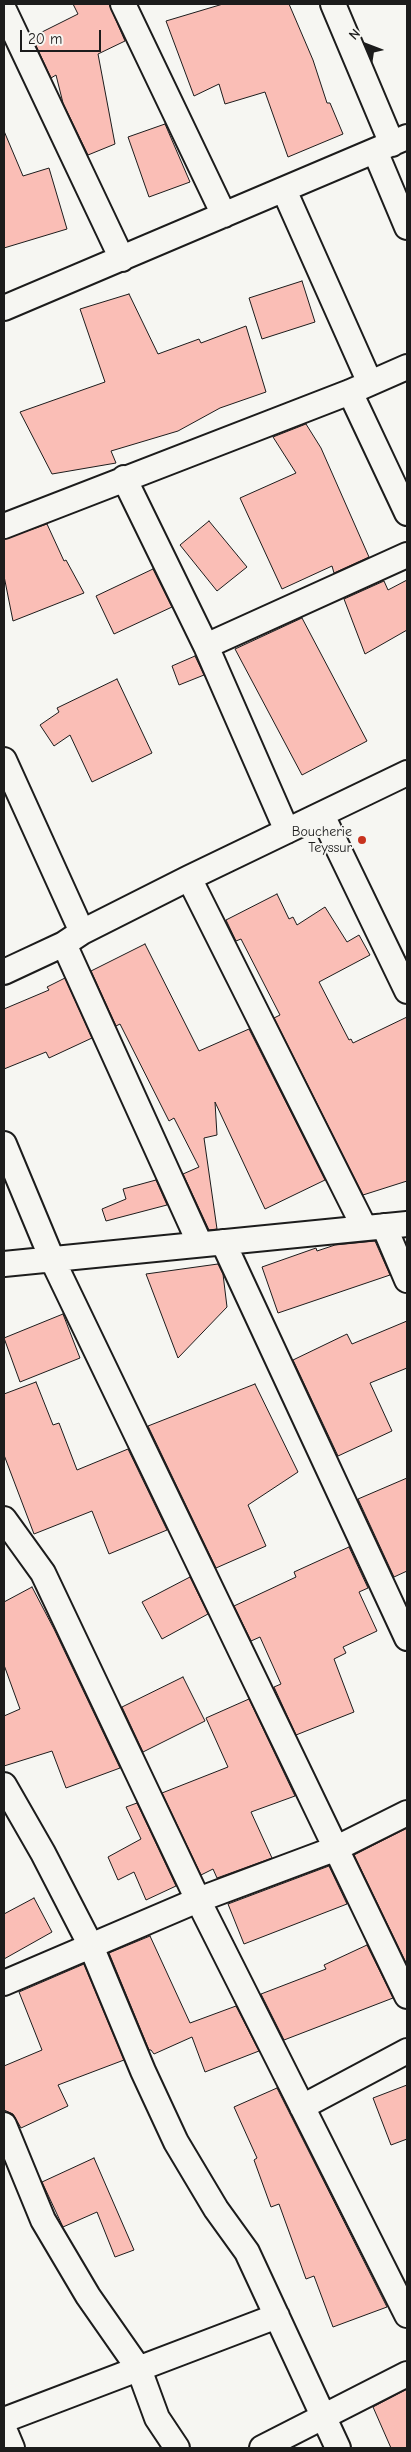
<!DOCTYPE html>
<style>
body{margin:0}
#map{position:relative;width:411px;height:2452px;overflow:hidden;background:#f6f6f2;font-family:"Comic Neue",sans-serif}
canvas{display:block}
.frame{position:absolute;inset:0;border:5px solid #1c1c1c;pointer-events:none}
.north{position:absolute;left:341px;top:20px;width:50px;height:50px;-webkit-text-stroke:4px #f6f6f2;paint-order:stroke;rotate:313deg;font-size:14px;font-weight:700;line-height:20px;text-align:center;color:#1c1c1c}
.north::after{content:'';display:block;margin:auto;width:18px;height:22px;background:#1c1c1c;clip-path:polygon(50% 0,100% 100%,50% 72%,0 100%)}
.scale{position:absolute;left:20px;top:30px;width:81px;height:22px;box-sizing:border-box;border:2px solid #1c1c1c;border-top:0;padding-left:6px;font-size:15px;line-height:18px;white-space:nowrap;color:#1c1c1c;-webkit-text-stroke:4px #f6f6f2;paint-order:stroke}
</style>
<div id="map">
<canvas width="411" height="2452"></canvas>
<div class="frame"></div>
<div class="north">N</div>
<div class="scale">20 m</div>
</div>
<script>
const g = document.querySelector('canvas').getContext('2d');
g.lineJoin = 'round';
function fill(path, color) { g.fillStyle = color; g.fill(path, 'evenodd'); }
const poly = rows => new Path2D(rows.map(r => 'M' + r).join(''));
function stroke(path, color, width, dash) { g.strokeStyle = color; g.lineWidth = width; g.lineCap = dash ? 'butt' : 'round'; g.setLineDash(dash || []); g.stroke(path); }
function label(font, color, halo, rows, align = 'center') {
  g.font = font + ' "Comic Neue",sans-serif'; g.lineWidth = 4; g.setLineDash([]); g.textBaseline = 'middle'; g.strokeStyle = halo; g.fillStyle = color; for (const [text, x, y, turn = 0] of rows) {
    g.save(); g.translate(x, y); g.rotate((+turn || 0) * Math.PI / 180); g.textAlign = isNaN(turn) ? turn : align; if (halo) g.strokeText(text, 0, 0); g.fillText(text, 0, 0); g.restore();
  }
}
const building = poly([
 [73,4,109,4,125,41,98,54,115,144,88,155,63,103,56,75,51,78,32,37,78,14,73,4],
 [223,4,289,4,313,60,327,103,330,103,343,134,288,157,265,92,225,104,219,84,194,96,166,21,223,4],
 [165,124,190,182,149,197,128,137,165,124],
 [4,131,23,176,49,168,67,229,4,248,4,131],
 [302,281,315,322,262,339,249,298,302,281],
 [129,294,158,354,199,339,201,343,246,326,266,392,220,408,178,431,111,451,116,463,52,474,20,412,105,382,80,309,129,294],
 [306,424,321,448,369,557,334,573,332,566,282,589,240,498,296,473,273,437,306,424],
 [209,521,247,567,217,591,180,545,209,521],
 [47,524,64,561,66,560,84,593,13,621,4,576,4,539,47,524],
 [153,569,172,607,114,634,96,596,153,569],
 [407,580,407,630,365,654,344,599,384,581,388,590,407,580],
 [302,618,367,741,302,775,235,649,302,618],
 [195,656,204,675,179,685,172,666,195,656],
 [117,679,152,753,92,782,70,735,54,746,40,725,59,712,57,708,117,679],
 [277,894,289,919,293,917,297,925,325,907,347,942,359,935,370,955,319,982,349,1040,351,1039,353,1043,407,1017,407,1181,363,1195,274,1018,280,1015,241,939,236,941,226,920,277,894],
 [145,944,199,1051,249,1029,325,1180,265,1209,215,1102,217,1135,204,1138,217,1229,209,1230,183,1174,199,1167,174,1118,169,1121,120,1024,116,1026,91,971,145,944],
 [65,978,92,1038,49,1058,46,1052,4,1069,4,1009,49,990,47,987,65,978],
 [156,1180,167,1205,106,1221,102,1209,126,1199,123,1189,156,1180],
 [375,1241,390,1275,278,1313,262,1267,316,1248,317,1251,335,1245,375,1241],
 [218,1264,223,1274,227,1307,178,1358,146,1274,218,1264],
 [63,1314,80,1358,20,1382,4,1338,63,1314],
 [407,1321,407,1368,370,1383,392,1431,338,1456,293,1360,347,1334,352,1344,407,1321],
 [36,1382,53,1425,59,1423,77,1470,128,1449,167,1530,109,1554,92,1511,34,1534,4,1455,4,1394,36,1382],
 [255,1384,298,1472,248,1505,266,1546,216,1568,148,1426,255,1384],
 [407,1478,407,1571,394,1577,358,1499,407,1478],
 [349,1547,368,1588,359,1592,377,1631,343,1647,346,1653,334,1659,354,1712,296,1735,274,1687,281,1684,260,1637,251,1641,234,1606,296,1577,294,1572,349,1547],
 [190,1577,208,1614,162,1639,142,1602,190,1577],
 [32,1587,54,1629,120,1768,66,1788,52,1751,4,1766,4,1716,20,1709,4,1665,4,1602,32,1587],
 [183,1677,205,1721,143,1752,122,1707,183,1677],
 [249,1699,295,1796,251,1812,272,1858,217,1878,213,1869,201,1875,162,1793,228,1767,206,1718,249,1699],
 [137,1803,176,1886,146,1900,134,1872,118,1880,108,1857,141,1839,126,1807,137,1803],
 [407,1828,407,1965,354,1855,407,1828],
 [329,1866,347,1904,244,1944,228,1904,329,1866],
 [34,1898,52,1932,4,1959,4,1914,34,1898],
 [150,1936,190,2023,236,2006,259,2051,205,2072,192,2037,154,2054,151,2050,149,2050,109,1953,150,1936],
 [367,1945,393,1998,284,2040,261,1994,326,1969,324,1965,367,1945],
 [84,1964,124,2060,58,2085,68,2106,21,2128,13,2114,4,2110,4,2066,42,2050,19,1992,84,1964],
 [407,2085,407,2139,391,2145,373,2098,407,2085],
 [277,2088,387,2307,333,2327,314,2276,306,2279,279,2204,271,2207,254,2160,257,2158,234,2107,277,2088],
 [94,2158,134,2250,115,2257,97,2212,63,2227,42,2182,94,2158],
 [407,2389,407,2448,391,2448,373,2407,407,2389]
]);
fill(building, '#fabeb6');
stroke(building, '#1c1c1c', 1);
const minor = poly([
 [123,4,224,215],
 [333,4,392,144],
 [4,10,122,259],
 [375,151,407,227],
 [284,190,370,383],
 [4,308,407,137],
 [350,392,407,513],
 [124,478,206,646],
 [4,526,350,392,407,367],
 [4,760,82,932],
 [322,815,407,991],
 [287,831,206,646,407,555],
 [189,878,364,1227],
 [64,944,200,1244],
 [4,972,64,944,82,932,189,878,407,773],
 [4,1144,52,1259,407,1996],
 [384,1226,407,1280],
 [223,1242,407,1638],
 [4,1264,407,1224],
 [4,1519,43,1573,198,1900,407,2315],
 [4,1785,43,1853,91,1946,143,2071,176,2142,216,2209,247,2252,338,2448],
 [4,1983,198,1900,337,1848,407,1813],
 [302,2107,407,2051],
 [4,2125,43,2220,88,2296,139,2369,157,2418,177,2448],
 [4,2420,277,2316],
 [4,2429,12,2448],
 [262,2448,407,2374]
]);
stroke(minor, '#1c1c1c', 28);
stroke(minor, '#f6f6f2', 24);
for (const [x, y, r, color] of [
 [362,840,5,"#c8321e"]
]) { const dot = new Path2D(); dot.arc(x, y, r, 0, 2 * Math.PI); g.fillStyle = color; g.fill(dot); stroke(dot, '#f6f6f2', 2); }
label('14px', '#1c1c1c', '#f6f6f2', [
 ["Boucherie",352,832],
 ["Teyssur",352,848]
], 'right');
</script>
